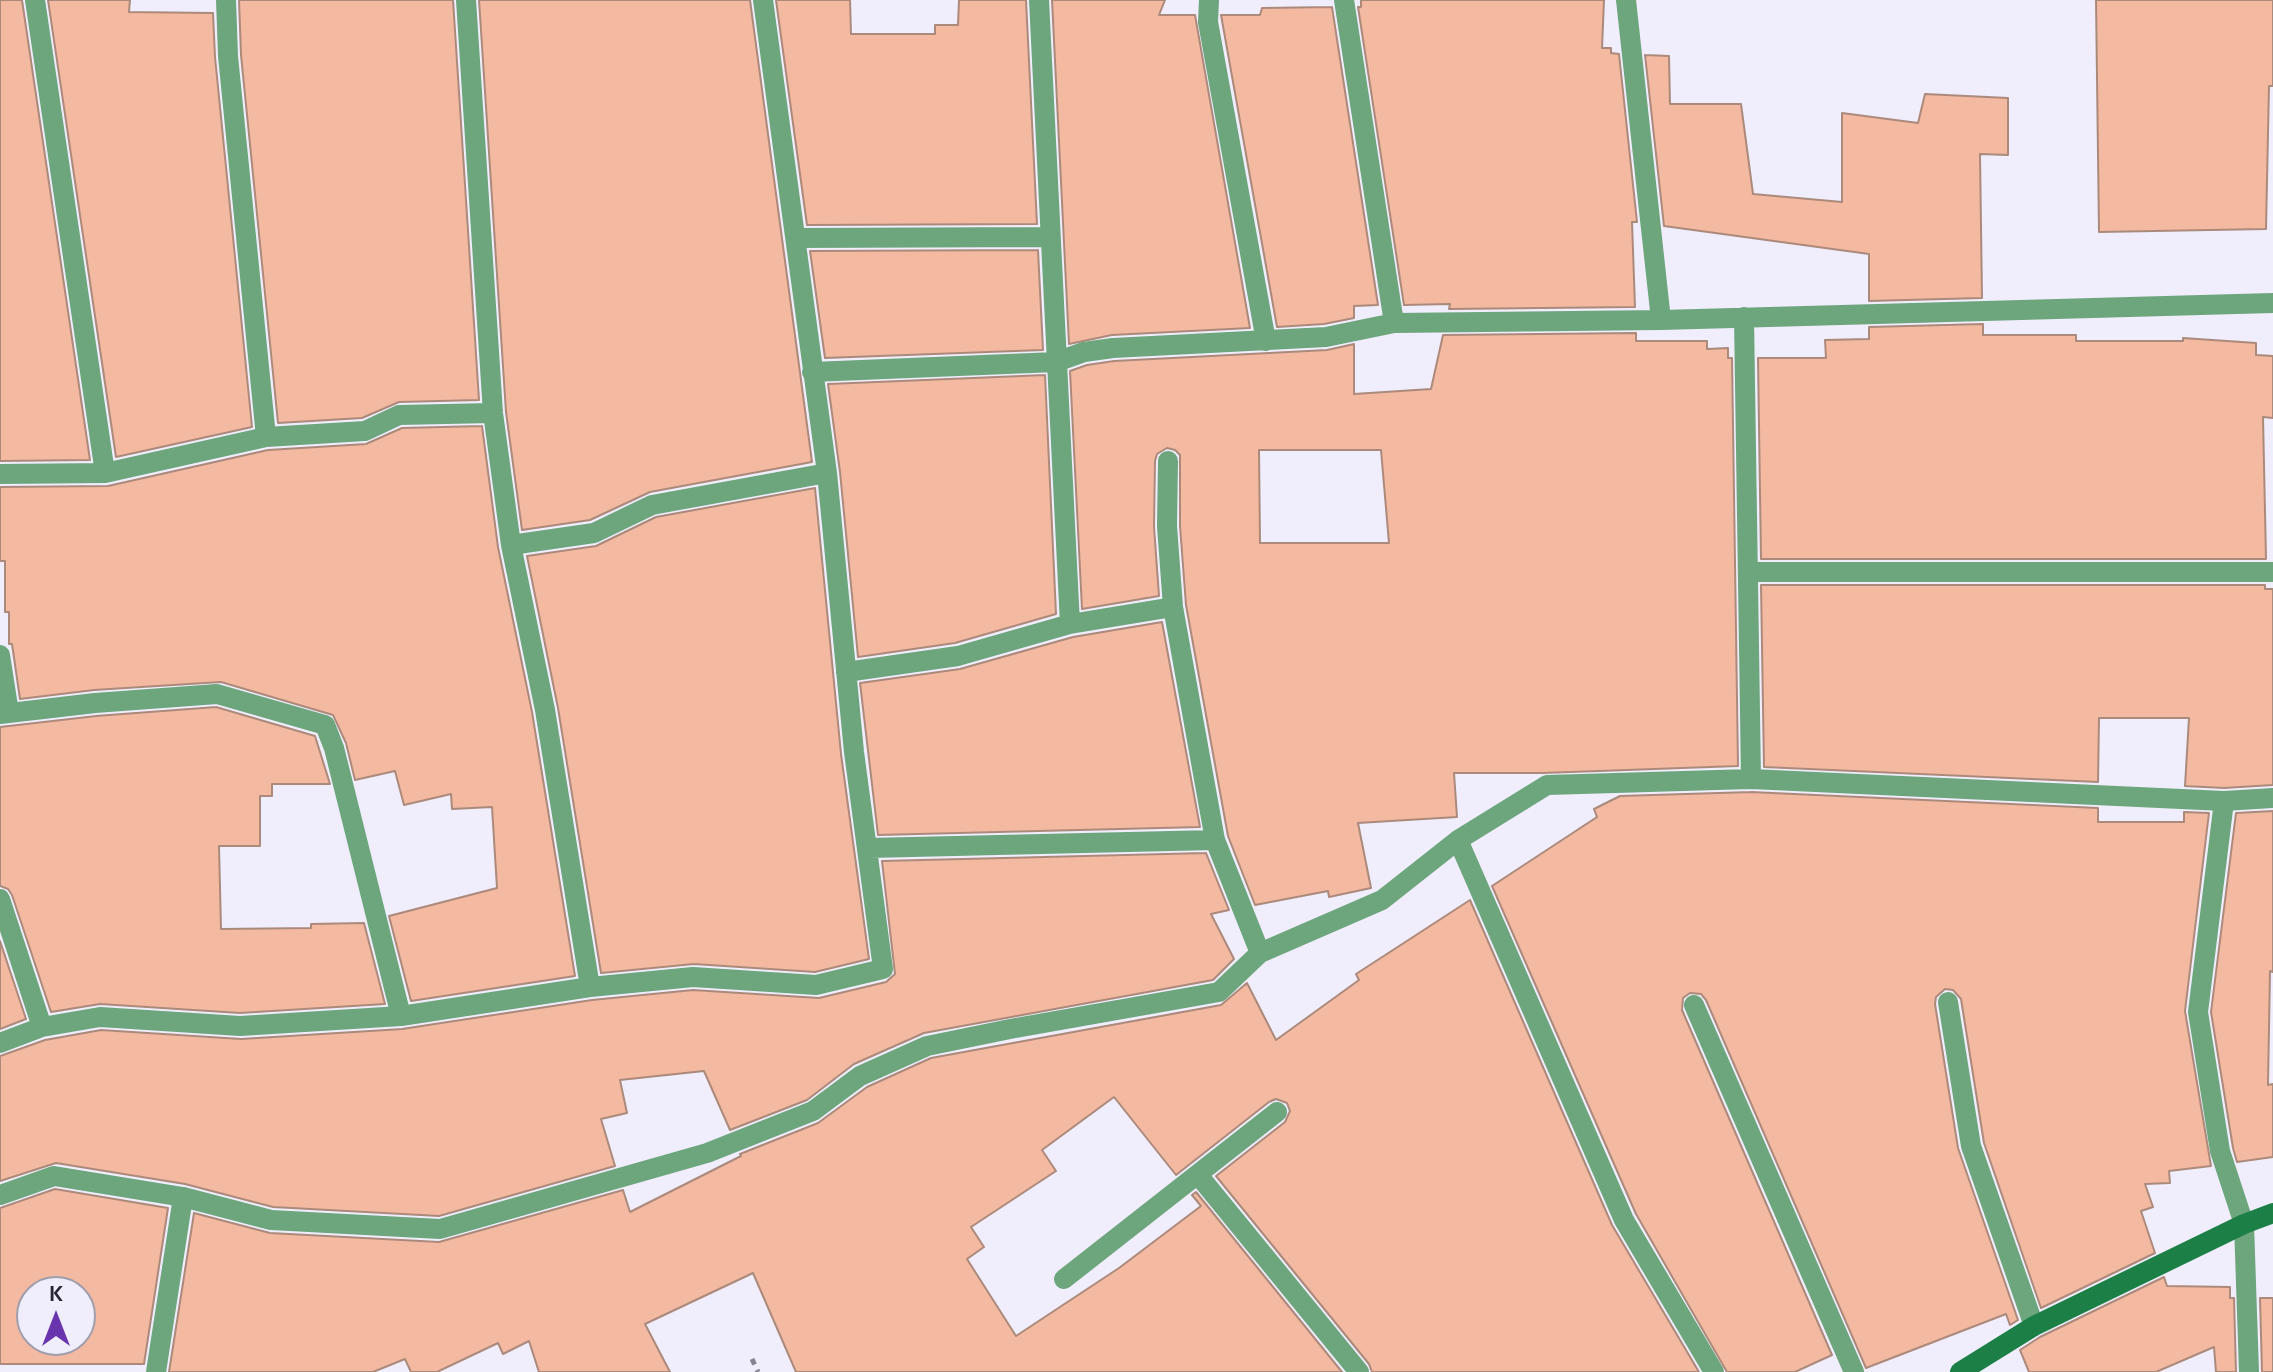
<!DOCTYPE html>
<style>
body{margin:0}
#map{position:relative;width:2273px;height:1372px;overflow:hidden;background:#f0eefc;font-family:Cabin,sans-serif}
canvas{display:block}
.north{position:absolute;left:16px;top:1276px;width:80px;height:80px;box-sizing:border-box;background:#f0eefc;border:2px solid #a09eac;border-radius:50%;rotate:0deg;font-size:22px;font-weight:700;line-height:32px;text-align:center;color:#282733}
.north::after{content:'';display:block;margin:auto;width:28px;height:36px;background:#6835ac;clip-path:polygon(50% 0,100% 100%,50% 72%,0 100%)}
</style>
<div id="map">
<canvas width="2273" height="1372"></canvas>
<div class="north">K</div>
</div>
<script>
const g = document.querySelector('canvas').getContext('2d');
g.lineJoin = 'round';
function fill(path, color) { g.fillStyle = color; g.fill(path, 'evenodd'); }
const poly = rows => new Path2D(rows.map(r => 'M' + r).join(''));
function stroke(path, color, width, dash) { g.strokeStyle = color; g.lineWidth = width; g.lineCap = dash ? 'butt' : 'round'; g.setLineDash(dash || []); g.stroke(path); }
const building = poly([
 [0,0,22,0,90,460,0,461,0,0],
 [48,0,130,0,129,12,213,13,215,57,252,427,116,457,48,0],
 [239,0,453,0,479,400,399,402,362,418,278,423,241,55,239,0],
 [479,0,750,0,812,462,650,492,590,520,522,530,506,412,479,0],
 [776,0,850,0,851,34,935,34,935,25,958,25,959,0,1026,0,1037,224,807,225,776,0],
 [1052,0,1165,0,1159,15,1195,15,1250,328,1112,335,1069,344,1052,0],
 [1361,0,1604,0,1602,48,1611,48,1611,53,1619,54,1637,222,1632,222,1635,307,1449,309,1450,304,1404,305,1358,7,1361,7,1361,0],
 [2096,0,2273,0,2273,86,2269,86,2266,229,2099,232,2096,0],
 [1332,7,1378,305,1354,306,1354,318,1324,324,1277,327,1221,15,1260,15,1262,8,1332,7],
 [1645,55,1669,56,1670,104,1741,104,1753,194,1842,202,1842,113,1918,123,1925,94,2008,98,2008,155,1980,154,1982,298,1869,301,1869,254,1664,226,1645,55],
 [1038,250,1043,350,825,358,810,251,1038,250],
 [1983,324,1983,335,2076,335,2076,341,2183,341,2183,338,2256,343,2256,355,2273,356,2273,418,2263,417,2266,559,1761,559,1758,358,1826,358,1825,340,1869,339,1869,327,1983,324],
 [1636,333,1636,341,1707,341,1707,349,1728,348,1728,358,1732,358,1738,766,1543,773,1454,773,1457,817,1358,823,1371,888,1329,897,1328,891,1255,905,1228,836,1186,605,1180,526,1180,455,1175,450,1167,448,1157,454,1155,461,1154,527,1159,596,1082,609,1070,371,1087,365,1114,361,1327,350,1354,344,1354,394,1431,389,1443,335,1636,333],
 [1259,450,1381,450,1389,543,1260,543,1259,450],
 [1045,375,1056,614,955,643,858,657,840,472,828,384,1045,375],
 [482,426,498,547,532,712,575,976,411,1001,389,916,497,888,492,807,452,809,451,794,404,805,395,771,355,780,346,743,333,715,221,682,94,690,20,699,12,644,9,644,9,612,5,612,5,561,0,561,0,487,108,486,268,450,366,444,402,428,482,426],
 [815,488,841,754,869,959,815,972,694,964,601,973,558,708,527,556,596,546,656,517,815,488],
 [1761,585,2265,585,2265,589,2273,589,2273,785,2224,788,2185,786,2189,718,2099,718,2098,782,1764,767,1761,585],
 [1162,622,1200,827,878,835,860,683,960,669,1073,637,1162,622],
 [216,707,315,736,330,784,272,784,272,796,260,796,260,846,219,846,221,929,311,928,311,924,364,923,385,1004,240,1013,100,1004,51,1012,12,895,8,889,0,886,0,727,96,716,216,707],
 [1751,792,2098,808,2098,822,2184,822,2184,812,2209,813,2185,1011,2211,1166,2169,1171,2170,1183,2145,1184,2153,1207,2141,1211,2155,1253,2041,1308,1984,1143,1961,999,1953,990,1945,989,1936,997,1935,1004,1958,1148,2018,1320,2010,1325,2006,1314,1866,1368,1706,1000,1701,994,1690,993,1683,998,1682,1010,1832,1355,1795,1372,1727,1372,1636,1214,1492,886,1597,817,1594,809,1620,796,1751,792],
 [2273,811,2273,972,2270,971,2268,1085,2273,1084,2273,1157,2237,1162,2233,1148,2211,1012,2236,813,2273,811],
 [1206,853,1229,910,1211,914,1234,959,1213,980,924,1033,854,1064,807,1100,730,1130,704,1071,620,1080,627,1113,601,1119,615,1166,439,1216,273,1207,185,1184,56,1163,0,1181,0,1056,45,1040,101,1030,241,1039,402,1029,592,1000,693,990,819,998,886,982,895,974,882,861,1206,853],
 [1470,900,1612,1225,1699,1372,1372,1372,1369,1364,1216,1176,1285,1122,1290,1111,1287,1103,1276,1099,1269,1102,1176,1175,1114,1097,1042,1150,1056,1171,971,1227,984,1247,967,1259,1016,1336,1119,1268,1201,1206,1192,1195,1196,1192,1342,1372,796,1372,753,1273,645,1324,670,1372,539,1372,529,1341,503,1354,498,1343,437,1372,411,1372,405,1359,373,1372,169,1372,194,1213,270,1233,439,1242,623,1190,630,1212,741,1156,740,1154,818,1123,867,1087,931,1058,1221,1005,1247,983,1276,1040,1359,980,1356,974,1470,900],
 [0,941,26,1019,0,1029,0,941],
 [55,1189,168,1208,144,1364,0,1364,0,1208,55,1189],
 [32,1292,80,1292,80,1340,32,1340,32,1292],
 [2164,1277,2167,1286,2230,1287,2230,1298,2234,1298,2236,1372,2216,1372,2214,1347,2156,1372,2029,1372,2020,1350,2040,1337,2164,1277],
 [2260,1298,2273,1298,2273,1372,2262,1372,2260,1298]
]);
fill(building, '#f3b9a1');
stroke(building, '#ac8a7b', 2);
stroke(poly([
 [752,1359,758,1372]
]), '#858491', 5, [6, 6]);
stroke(poly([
 [35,0,105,473,266,437,365,431,399,415,493,413],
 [226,0,228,56,266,437],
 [466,0,493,413,511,545,545,710,590,987],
 [1039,0,1070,624],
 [1209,0,1208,22,1266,341],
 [1344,0,1394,323],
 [1626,0,1661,320],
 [796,238,1050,237],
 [1744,317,1751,779],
 [812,372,1056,362,1084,352,1113,348,1326,337,1394,323,1661,320,2273,303],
 [1168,461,1167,526,1173,607,1215,840,1260,953],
 [0,474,105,473],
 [511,545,594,533,652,505,827,473],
 [1749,572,2273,572],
 [0,655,9,713],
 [846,672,958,656,1070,624,1173,607],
 [0,714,95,703,217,694,325,725,334,748,401,1016],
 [2224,801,2198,1012,2220,1151,2244,1224,2249,1372],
 [1458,840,1624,1220,1714,1372],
 [868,848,1215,840],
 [0,899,42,1027,100,1017,240,1026,401,1016,590,987,693,977,816,985,883,969,854,752,827,473,763,0],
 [1948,1002,1971,1146,2034,1326],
 [1694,1005,1854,1372],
 [0,1043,42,1027],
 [1199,1176,1359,1372],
 [0,1195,54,1176,183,1197,271,1220,440,1229,707,1153,813,1111,860,1076,927,1046,1010,1029,1219,992,1260,953,1382,900,1458,840,1547,785,1751,779,2224,801,2273,798],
 [1064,1279,1277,1112],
 [156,1372,183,1197]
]), '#6da57d', 20);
stroke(poly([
 [1960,1372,2034,1326,2244,1224,2273,1213]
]), '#1c7f45', 20);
</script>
